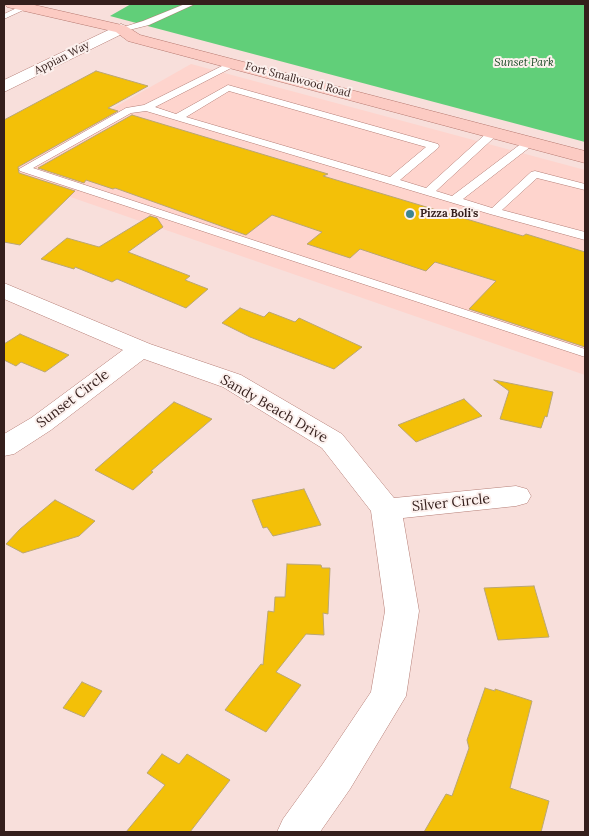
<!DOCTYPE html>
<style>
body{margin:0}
#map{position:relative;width:589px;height:836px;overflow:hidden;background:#f8dfdb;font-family:Lora,serif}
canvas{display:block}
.frame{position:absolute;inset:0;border:5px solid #351f1c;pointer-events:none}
</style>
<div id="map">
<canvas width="589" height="836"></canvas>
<div class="frame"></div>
</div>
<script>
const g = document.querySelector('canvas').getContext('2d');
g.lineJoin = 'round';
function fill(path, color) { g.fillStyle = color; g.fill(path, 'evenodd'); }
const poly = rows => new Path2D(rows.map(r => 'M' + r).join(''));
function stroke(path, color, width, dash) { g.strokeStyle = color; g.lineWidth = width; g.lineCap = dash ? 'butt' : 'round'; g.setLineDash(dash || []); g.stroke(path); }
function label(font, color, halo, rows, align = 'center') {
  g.font = font + ' Lora,serif'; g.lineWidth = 4; g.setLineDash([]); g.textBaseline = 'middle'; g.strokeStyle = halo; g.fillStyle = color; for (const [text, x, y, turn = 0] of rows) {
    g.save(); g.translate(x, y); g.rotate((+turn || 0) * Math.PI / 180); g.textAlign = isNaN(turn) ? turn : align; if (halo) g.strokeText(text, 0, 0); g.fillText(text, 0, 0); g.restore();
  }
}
fill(poly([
 [191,64,585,170,585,375,4,174,4,170]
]), '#fed4cd');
fill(poly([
 [131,4,585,4,585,142,110,16]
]), '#61cf79');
const building = poly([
 [96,71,148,86,108,108,118,111,18,167,19,173,75,191,20,245,4,242,4,120,96,71],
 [132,115,328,174,323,176,523,236,526,234,585,252,585,347,469,309,496,281,435,262,426,271,360,249,350,258,307,244,322,232,272,215,246,235,115,188,113,189,86,180,84,183,38,168,132,115],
 [150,216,157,218,163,227,128,252,190,276,185,280,208,289,186,308,117,279,112,282,75,267,74,269,41,259,67,238,99,247,150,216],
 [240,308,264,317,269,312,295,322,299,318,362,347,334,369,250,337,222,323,240,308],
 [20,334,69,355,45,372,21,362,16,366,4,360,4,344,20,334],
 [494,380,553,392,547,417,545,416,541,428,500,419,509,391,494,380],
 [464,399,482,416,416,442,398,425,464,399],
 [174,402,212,419,151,471,153,472,133,490,95,470,174,402],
 [304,489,321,525,273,536,267,527,263,528,252,500,304,489],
 [55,500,95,521,79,536,23,553,6,544,20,529,55,500],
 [287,564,321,565,322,568,330,568,328,614,323,613,324,635,306,634,276,672,301,685,266,732,225,710,261,664,263,665,268,611,274,612,275,597,285,597,287,564],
 [534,586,549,637,498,640,484,588,534,586],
 [82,682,102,691,84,717,63,708,82,682],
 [485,688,495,691,495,689,532,701,510,788,549,801,541,832,424,832,446,794,452,796,469,748,467,740,485,688],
 [162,754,179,764,187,754,230,780,190,832,126,832,165,785,147,773,162,754]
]);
fill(building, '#f3c008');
stroke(building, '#baa674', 1);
const service = poly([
 [185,4,195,4,149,25,121,32,117,29,143,21,185,4],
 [23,5,30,7,4,19,4,14,23,5],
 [234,60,239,63,237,65,155,107,176,114,228,85,438,144,439,146,438,148,400,180,426,188,490,130,498,130,498,134,436,191,452,196,526,140,534,140,535,142,534,144,463,199,492,208,531,172,535,171,585,184,585,190,537,178,502,210,585,232,585,240,490,214,146,111,131,113,33,168,585,349,585,357,20,171,19,169,126,108,144,105,234,60],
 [229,91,426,147,390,177,186,117,229,91]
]);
const minor = poly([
 [121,24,126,26,129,29,126,32,4,92,4,80,121,24],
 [4,283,150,344,241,375,342,434,394,498,516,486,527,489,531,496,527,503,516,506,403,518,419,611,406,696,350,789,320,832,277,832,283,819,322,765,371,692,385,611,371,511,322,448,223,387,144,359,51,430,14,454,4,456,4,434,31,418,123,350,4,299,4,283]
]);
const primary = poly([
 [5,4,30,4,126,26,140,35,585,151,585,163,128,41,116,32,7,7,5,4]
]);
stroke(service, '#b57e76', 1);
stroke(minor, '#b57e76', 1);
stroke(primary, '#b5786f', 1);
fill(service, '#fff');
fill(minor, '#fff');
fill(primary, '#fccbc3');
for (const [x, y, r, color] of [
 [410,214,5,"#3f8590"]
]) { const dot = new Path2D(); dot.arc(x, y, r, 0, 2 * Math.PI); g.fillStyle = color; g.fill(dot); stroke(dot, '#fcf0ed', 2); }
label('11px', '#351f1c', '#fcf0ed', [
 ["Appian Way",62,58,-27],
 ["Fort Smallwood Road",298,80,15]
]);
label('italic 11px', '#1c4b27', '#fcf0ed', [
 ["Sunset Park",524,63]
]);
label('bold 11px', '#351f1c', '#fcf0ed', [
 ["Pizza Boli's",420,214]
], 'left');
label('14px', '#351f1c', '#fcf0ed', [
 ["Sunset Circle",73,399,-37],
 ["Sandy Beach Drive",274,409,30],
 ["Silver Circle",451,503,-6]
]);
</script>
